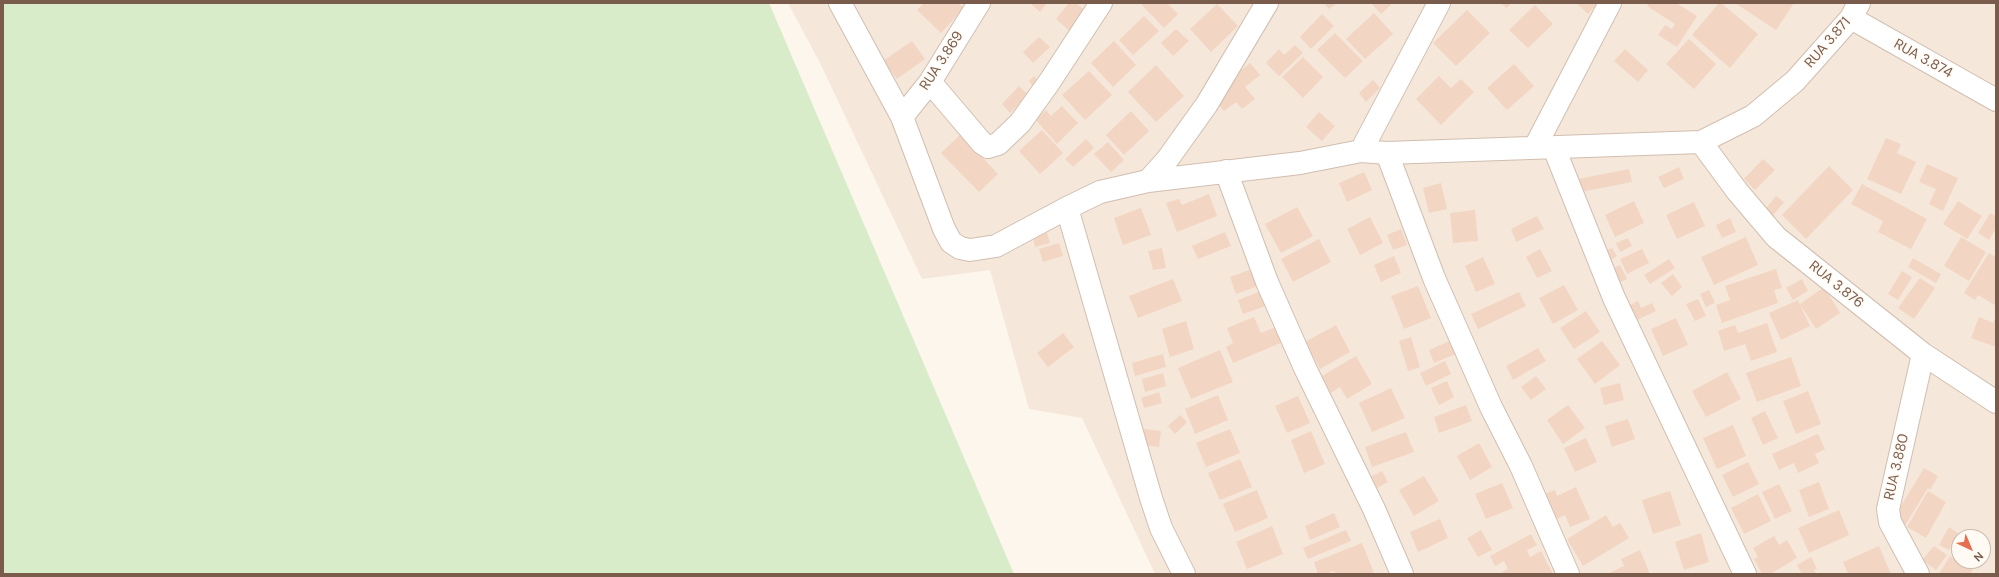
<!DOCTYPE html>
<style>
body{margin:0}
#map{position:relative;width:1999px;height:577px;overflow:hidden;background:#fdf6ec;font-family:"DM Sans",sans-serif}
canvas{display:block}
.frame{position:absolute;inset:0;border:4px solid #7a5c4d;pointer-events:none}
.north{position:absolute;left:1951px;top:529px;width:40px;height:40px;box-sizing:border-box;background:#fffaf3;border:1px solid #cabbb1;border-radius:50%;rotate:136deg;font-size:11px;font-weight:700;line-height:16px;text-align:center;color:#7a5c4d}
.north::after{content:'';display:block;margin:auto;width:14px;height:18px;background:#e76f51;clip-path:polygon(50% 0,100% 100%,50% 72%,0 100%)}
</style>
<div id="map">
<canvas width="1999" height="577"></canvas>
<div class="frame"></div>
<div class="north">N</div>
</div>
<script>
const g = document.querySelector('canvas').getContext('2d');
g.lineJoin = 'round';
function fill(path, color) { g.fillStyle = color; g.fill(path, 'evenodd'); }
const poly = rows => new Path2D(rows.map(r => 'M' + r).join(''));
function stroke(path, color, width, dash) { g.strokeStyle = color; g.lineWidth = width; g.lineCap = dash ? 'butt' : 'round'; g.setLineDash(dash || []); g.stroke(path); }
function label(font, color, halo, rows, align = 'center') {
  g.font = font + ' "DM Sans",sans-serif'; g.lineWidth = 3; g.setLineDash([]); g.textBaseline = 'middle'; g.strokeStyle = halo; g.fillStyle = color; for (const [text, x, y, turn = 0] of rows) {
    g.save(); g.translate(x, y); g.rotate((+turn || 0) * Math.PI / 180); g.textAlign = isNaN(turn) ? turn : align; if (halo) g.strokeText(text, 0, 0); g.fillText(text, 0, 0); g.restore();
  }
}
fill(poly([
 [788,3,1996,3,1996,574,1155,574,1082,418,1029,409,990,270,922,279,821,65],
 [1959,537,1983,537,1983,561,1959,561]
]), '#f5e8da');
fill(poly([
 [3,3,769,3,1014,574,3,574]
]), '#d8ecc9');
fill(poly([
 [924,3,958,3,964,8,941,33,917,10],
 [1030,3,1047,3,1040,12],
 [1069,3,1076,3,1090,15,1073,34,1056,19],
 [1140,3,1167,3,1178,14,1164,28],
 [1324,3,1337,3,1329,9],
 [1371,3,1389,3,1391,5,1381,14],
 [1501,3,1512,3,1506,8],
 [1576,3,1598,3,1588,14],
 [1649,3,1676,3,1697,16,1677,47,1658,35,1665,25,1672,29,1675,24,1647,6],
 [1719,3,1721,3,1758,34,1730,68,1692,35],
 [1735,3,1794,3,1776,30],
 [1217,4,1238,26,1211,52,1190,29],
 [1535,5,1553,24,1528,48,1509,30],
 [1467,10,1490,33,1456,66,1433,43],
 [1374,13,1393,34,1365,59,1346,39],
 [1322,14,1334,26,1311,49,1300,37],
 [1144,16,1159,31,1133,55,1119,40],
 [1176,29,1189,41,1173,56,1161,43],
 [1335,33,1363,61,1345,78,1317,50],
 [1039,37,1050,47,1033,63,1023,52],
 [1689,39,1716,64,1694,89,1666,64],
 [912,41,925,59,897,79,883,61],
 [1114,41,1136,65,1113,87,1091,63],
 [1295,45,1303,53,1279,76,1266,63,1279,49,1284,55],
 [1625,49,1648,70,1638,82,1614,61],
 [1303,57,1323,77,1303,98,1282,77],
 [1250,63,1260,75,1245,87,1255,99,1242,109,1236,102,1224,111,1216,101,1227,92,1222,86],
 [1514,64,1534,86,1507,110,1487,88],
 [1156,65,1184,96,1156,122,1128,92],
 [1089,71,1112,95,1085,120,1062,95],
 [1034,76,1040,83,1034,88,1029,81],
 [1439,76,1451,88,1461,79,1474,92,1441,125,1416,99],
 [1373,80,1380,88,1366,102,1359,93],
 [1019,86,1028,95,1010,113,1002,104],
 [1062,106,1078,123,1057,144,1036,120,1046,110,1051,116],
 [1131,111,1149,131,1124,155,1106,135],
 [1319,112,1335,126,1322,141,1306,127],
 [1042,130,1063,153,1040,174,1019,151],
 [961,134,998,174,979,192,941,153],
 [1886,138,1901,144,1897,153,1916,162,1901,194,1867,179],
 [1086,139,1094,148,1073,167,1065,159],
 [1108,142,1124,160,1111,172,1094,154],
 [1763,159,1775,170,1755,190,1744,179],
 [1927,164,1958,178,1943,211,1929,204,1936,189,1919,182],
 [1829,166,1853,190,1806,239,1782,215],
 [1679,167,1684,179,1664,188,1658,177],
 [1629,169,1632,182,1581,192,1578,179],
 [1364,172,1372,190,1347,202,1339,183],
 [1441,183,1447,209,1429,213,1423,188],
 [1862,184,1927,219,1911,249,1878,232,1883,221,1851,204],
 [1209,194,1217,216,1177,232,1166,203,1179,199,1182,205],
 [1776,196,1784,202,1770,219,1763,212],
 [1634,201,1644,223,1615,237,1605,215],
 [1958,201,1982,216,1967,239,1943,224],
 [1694,202,1705,226,1677,239,1666,215],
 [1297,207,1313,236,1281,253,1265,224],
 [1141,208,1151,235,1123,245,1114,218],
 [1475,210,1478,241,1453,243,1450,213],
 [1990,213,1996,216,1996,228,1989,240,1978,233],
 [1537,216,1544,229,1516,242,1511,229],
 [1370,217,1383,243,1360,255,1347,229],
 [1730,218,1736,232,1722,238,1716,225],
 [1401,229,1407,245,1393,250,1387,235],
 [1225,232,1231,246,1198,259,1192,246],
 [1047,233,1050,243,1035,247,1033,237],
 [1746,237,1758,265,1714,285,1701,257],
 [1961,237,1986,252,1969,281,1944,266],
 [1628,238,1632,246,1620,252,1616,243],
 [1319,239,1331,262,1293,282,1281,259],
 [1059,243,1063,256,1043,262,1039,249],
 [1162,248,1166,268,1153,270,1148,251],
 [1612,248,1617,256,1609,261,1604,252],
 [1540,249,1552,271,1537,278,1526,257],
 [1642,249,1649,263,1627,274,1620,259],
 [1989,253,1996,257,1995,305,1978,295,1975,300,1964,293],
 [1394,256,1401,273,1381,282,1374,265],
 [1483,257,1495,284,1476,292,1465,266],
 [1913,258,1941,274,1936,283,1908,267],
 [1669,259,1675,268,1650,284,1644,275],
 [1620,265,1627,279,1613,286,1606,272],
 [1252,269,1258,286,1236,294,1230,277],
 [1776,269,1782,288,1774,290,1778,303,1722,323,1716,305,1730,300,1725,286],
 [1902,271,1912,277,1898,300,1888,294],
 [1673,274,1682,287,1672,296,1661,283],
 [1920,278,1935,288,1914,319,1898,308],
 [1173,279,1182,301,1138,318,1129,296],
 [1802,279,1808,291,1793,300,1786,288],
 [1564,285,1578,310,1553,324,1539,298],
 [1418,286,1431,318,1404,329,1391,296],
 [1824,287,1840,313,1816,329,1800,304],
 [1709,290,1715,303,1706,307,1700,294],
 [1261,291,1266,306,1243,314,1238,300],
 [1519,292,1526,306,1478,329,1471,314],
 [1698,299,1706,316,1695,321,1686,304],
 [1798,300,1810,326,1781,340,1769,313],
 [1638,301,1641,308,1652,303,1656,311,1633,322,1626,307],
 [1586,311,1600,332,1574,349,1560,328],
 [1996,316,1996,347,1971,338,1979,317,1993,323],
 [1254,317,1261,333,1276,327,1283,342,1233,363,1226,347,1233,343,1227,328],
 [1676,318,1688,345,1663,356,1651,329],
 [1186,321,1194,349,1170,357,1162,329],
 [1767,323,1777,352,1751,361,1745,344,1724,351,1718,331,1735,325,1738,333],
 [1336,325,1350,352,1320,369,1305,342],
 [1063,333,1074,347,1048,367,1037,353],
 [1411,337,1420,367,1408,371,1399,341],
 [1452,340,1458,353,1434,363,1429,350],
 [1602,341,1620,365,1595,384,1577,359],
 [1538,348,1546,361,1513,380,1506,366],
 [1220,350,1233,382,1191,399,1178,368],
 [1163,354,1166,367,1135,376,1132,363],
 [1356,356,1372,384,1347,399,1340,387,1331,393,1322,376],
 [1791,357,1801,386,1757,402,1746,373],
 [1445,361,1451,374,1426,386,1420,373],
 [1727,372,1741,399,1706,417,1692,391],
 [1163,373,1166,386,1145,392,1142,379],
 [1536,376,1546,389,1531,400,1521,387],
 [1447,381,1454,397,1439,405,1431,388],
 [1620,383,1624,400,1604,405,1600,388],
 [1391,388,1405,418,1372,432,1359,403],
 [1808,391,1821,424,1796,434,1783,401],
 [1159,392,1162,403,1144,408,1141,398],
 [1218,395,1228,420,1195,434,1185,409],
 [1298,396,1310,423,1287,433,1275,406],
 [1466,405,1472,421,1439,433,1434,417],
 [1568,405,1585,428,1563,444,1547,420],
 [1765,411,1778,438,1763,445,1751,418],
 [1180,415,1187,422,1175,434,1168,426],
 [1628,419,1635,439,1612,447,1605,426],
 [1733,425,1746,456,1717,469,1703,438],
 [1144,429,1161,431,1159,447,1143,445],
 [1230,429,1240,453,1206,467,1196,443],
 [1311,431,1325,464,1304,473,1291,440],
 [1406,432,1414,452,1372,467,1365,447],
 [1818,434,1825,449,1815,454,1819,463,1798,473,1794,463,1779,470,1772,454],
 [1586,438,1597,462,1575,472,1564,448],
 [1479,443,1492,467,1470,480,1457,456],
 [1240,459,1252,487,1220,500,1208,473],
 [1748,462,1759,484,1733,497,1722,475],
 [1924,468,1938,476,1930,490,1928,488,1904,527,1889,518,1898,511],
 [1382,471,1388,482,1371,491,1364,480],
 [1424,476,1439,501,1414,516,1399,490],
 [1819,482,1829,509,1809,517,1799,490],
 [1502,483,1513,508,1486,519,1475,494],
 [1779,484,1792,511,1775,519,1762,492],
 [1576,487,1590,519,1570,527,1565,515,1555,520,1545,494,1555,490,1557,496],
 [1257,490,1268,518,1235,532,1223,504],
 [1670,491,1681,525,1653,534,1642,500],
 [1928,491,1946,502,1926,538,1907,527],
 [1758,494,1771,521,1744,534,1731,508],
 [1839,510,1849,535,1809,553,1798,528],
 [1334,513,1340,527,1310,540,1305,526],
 [1606,515,1613,527,1620,523,1629,538,1583,566,1567,539],
 [1440,519,1448,538,1418,552,1410,532],
 [1272,526,1283,554,1247,569,1236,542],
 [1949,527,1958,533,1949,550,1939,545],
 [1965,529,1980,537,1960,537],
 [1346,530,1351,541,1308,559,1303,548],
 [1481,530,1492,550,1478,557,1467,538],
 [1701,533,1709,562,1684,570,1675,542],
 [1531,534,1537,545,1527,550,1530,557,1541,551,1553,574,1503,574,1502,572,1508,569,1504,561,1495,566,1490,556],
 [1774,536,1779,545,1787,540,1797,558,1770,574,1762,574,1754,559,1758,557,1753,548],
 [1959,539,1959,557,1952,553],
 [1362,543,1374,573,1335,574,1334,571,1326,574,1318,574,1314,562],
 [1879,546,1891,574,1848,574,1843,562],
 [1934,546,1947,555,1936,570,1922,560],
 [1640,550,1650,574,1607,574,1624,566,1621,559],
 [1950,556,1973,569,1970,574,1939,574],
 [1811,557,1817,569,1814,570,1816,574,1802,574,1797,565]
]), '#f3d5c3');
const minor = poly([
 [840,3,902,117,944,229,951,242,960,248,970,250,996,246,1067,208,1100,192,1148,181,1300,163,1361,151,1387,153,1701,142,1753,116,1795,81,1851,18,1859,3],
 [1851,18,1996,100],
 [930,82,982,143,988,147,998,144,1020,123,1050,81,1101,3],
 [902,117,930,82,979,3],
 [1701,142,1737,191,1776,237,1923,354,1996,402],
 [1535,147,1610,3],
 [1554,148,1614,298,1745,574],
 [1361,151,1439,3],
 [1387,153,1434,278,1491,407,1521,466,1568,574],
 [1226,171,1267,282,1305,368,1374,509,1402,574],
 [1148,181,1167,160,1207,104,1267,3],
 [1067,208,1151,498,1161,528,1184,574],
 [1918,574,1890,522,1888,509,1923,354]
]);
stroke(minor, '#d1beb0', 24);
stroke(minor, '#fff', 22);
label('14px', '#7a5c4d', '#fffaf3', [
 ["RUA 3.871",1828,43,-49],
 ["RUA 3.874",1923,59,29],
 ["RUA 3.869",942,61,-57],
 ["RUA 3.876",1836,285,39],
 ["RUA 3.880",1897,467,-77]
]);
</script>
